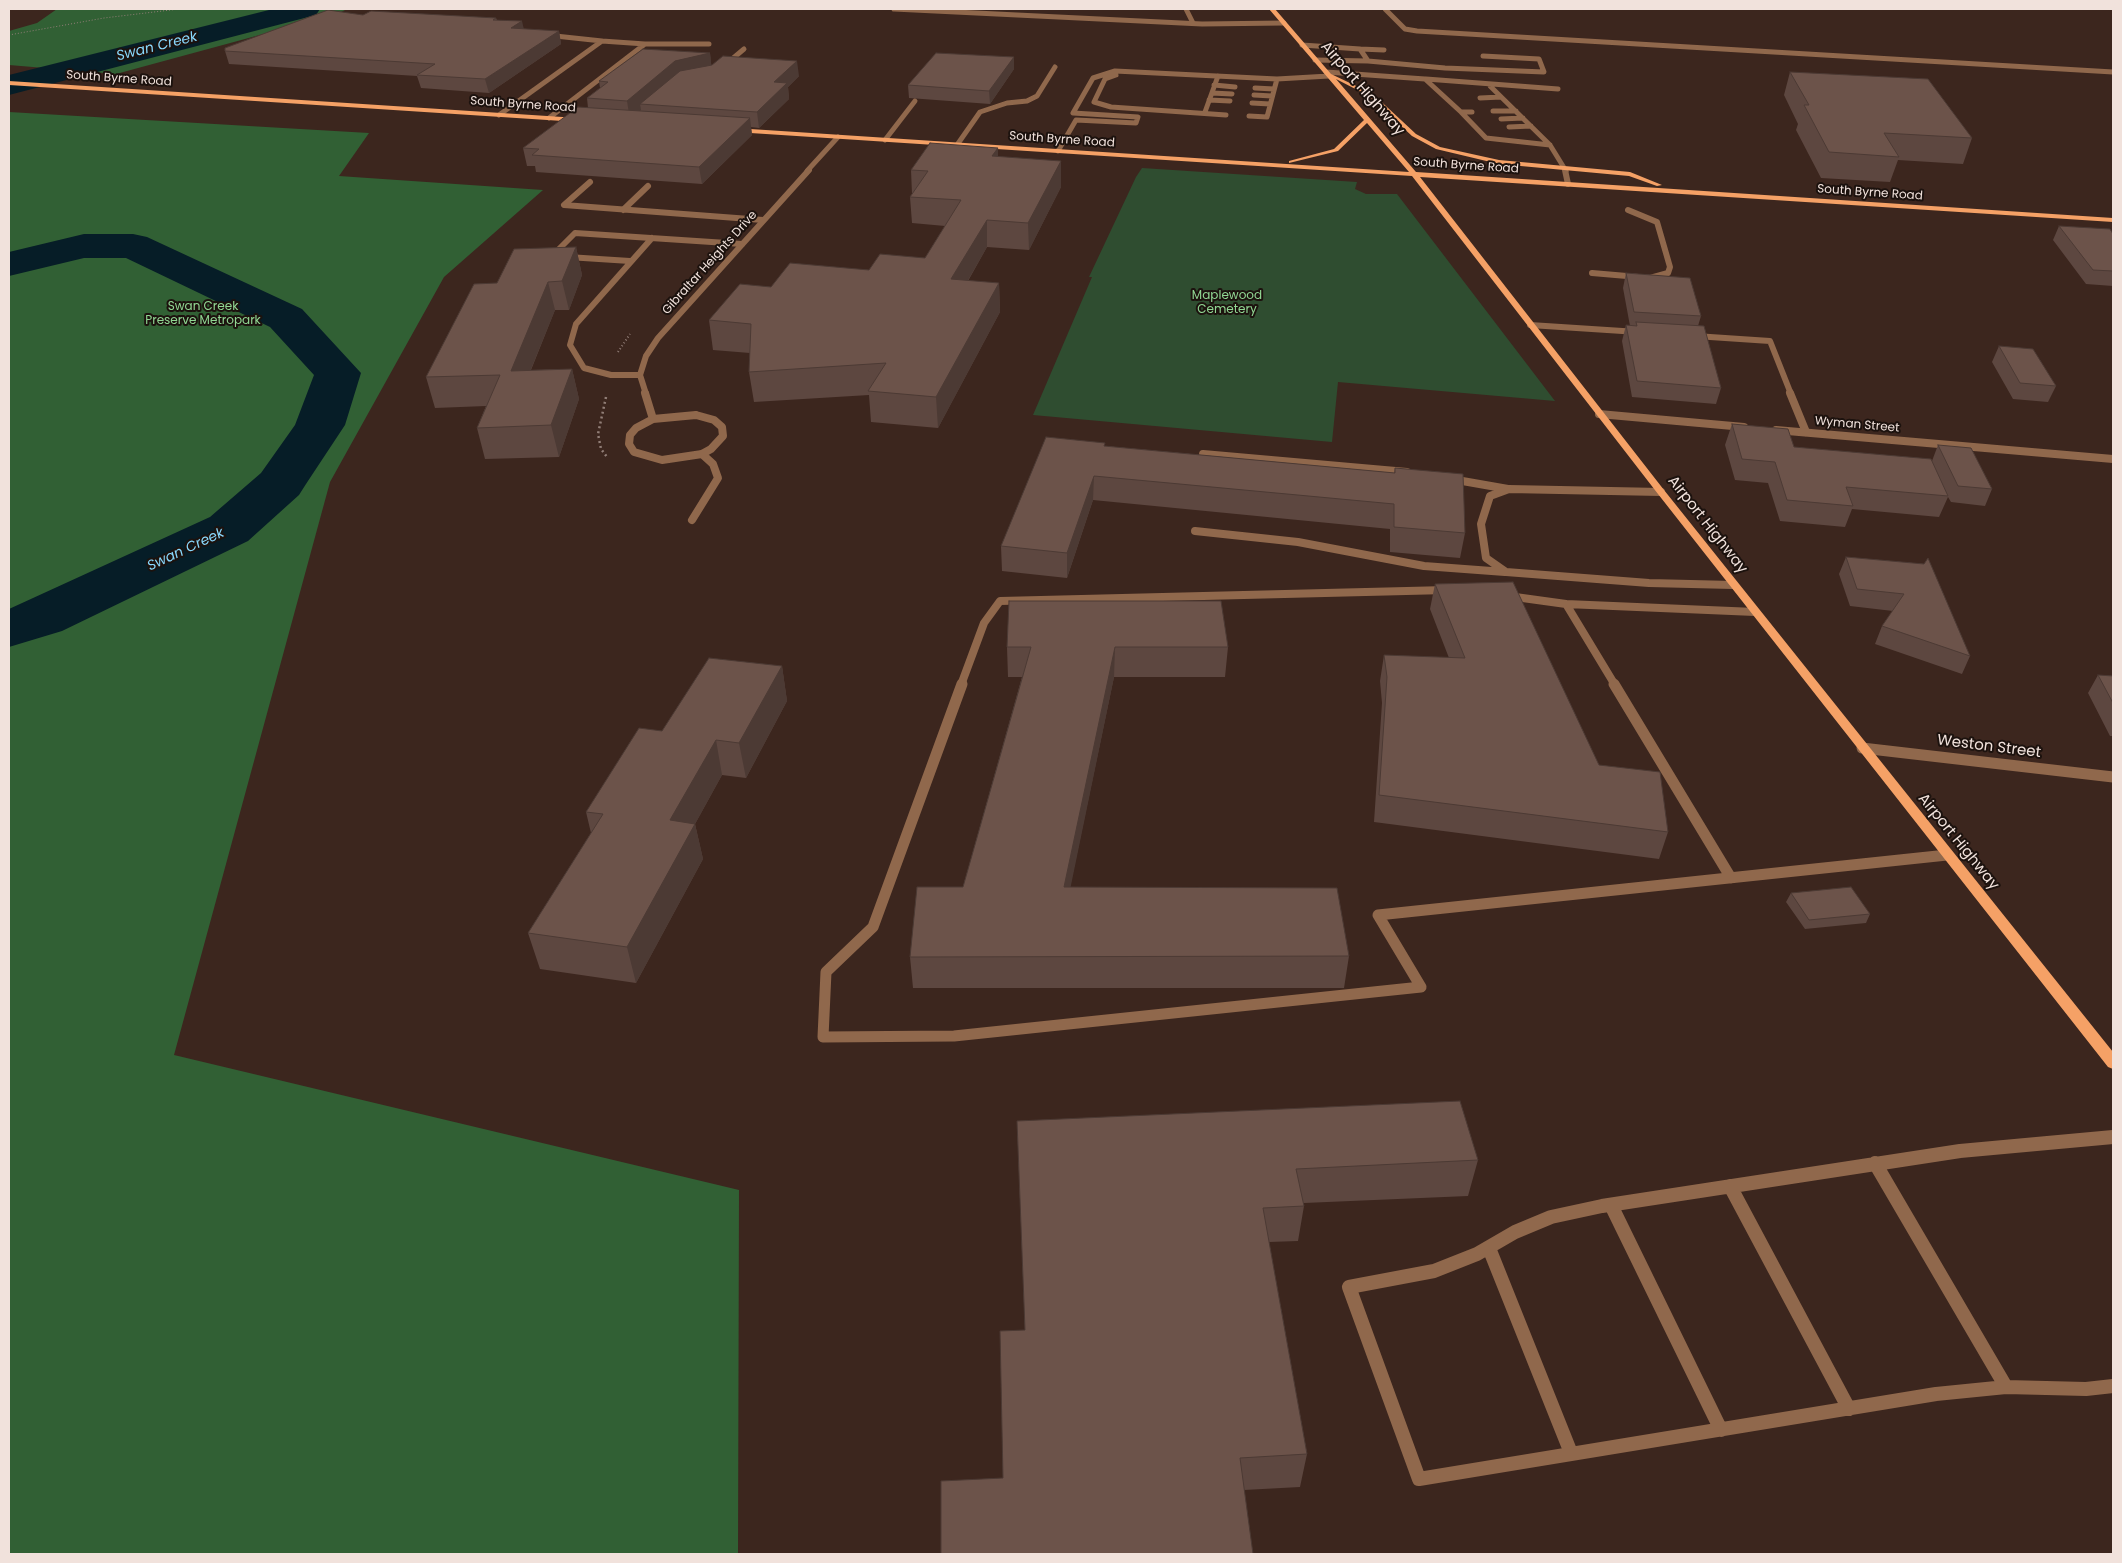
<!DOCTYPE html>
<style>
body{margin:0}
#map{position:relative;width:2122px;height:1563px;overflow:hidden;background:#3c261e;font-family:Poppins,sans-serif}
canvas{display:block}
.frame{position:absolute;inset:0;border:10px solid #f1e2dc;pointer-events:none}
</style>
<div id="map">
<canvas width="2122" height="1563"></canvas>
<div class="frame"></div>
</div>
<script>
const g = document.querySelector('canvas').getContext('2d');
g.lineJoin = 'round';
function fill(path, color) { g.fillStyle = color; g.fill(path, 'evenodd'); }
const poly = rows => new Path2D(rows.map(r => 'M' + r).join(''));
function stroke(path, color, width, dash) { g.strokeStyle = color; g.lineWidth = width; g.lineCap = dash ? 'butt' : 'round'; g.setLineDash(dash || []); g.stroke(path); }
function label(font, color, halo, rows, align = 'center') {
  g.font = font + ' Poppins,sans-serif'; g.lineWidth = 4; g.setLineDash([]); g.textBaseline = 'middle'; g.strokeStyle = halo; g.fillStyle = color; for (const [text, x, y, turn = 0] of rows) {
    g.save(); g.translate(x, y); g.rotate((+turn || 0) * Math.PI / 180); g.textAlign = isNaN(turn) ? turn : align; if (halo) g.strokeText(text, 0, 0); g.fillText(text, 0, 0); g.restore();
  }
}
fill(poly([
 [1142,168,1357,182,1355,189,1366,194,1397,194,1555,401,1338,382,1332,442,1033,415,1092,277,1089,277,1136,177]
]), '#2f4d30');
fill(poly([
 [57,9,347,9,337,14,116,74,9,65,9,31,37,23],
 [9,112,369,133,339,176,543,190,444,277,330,482,174,1055,739,1190,738,1554,9,1554]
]), '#316034');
fill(poly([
 [273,9,320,9,316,15,9,95,9,75,273,9],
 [84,234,133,234,147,237,302,309,361,373,345,425,306,484,299,495,248,541,62,631,9,647,9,609,210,517,261,473,295,425,314,375,270,327,126,258,84,258,9,276,9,252,84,234]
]), '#061d27');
stroke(poly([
 [9,35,104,18,179,9]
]), '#927f78', 1, [1, 2]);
stroke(poly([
 [618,352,630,334]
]), '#927f78', 2, [1, 2.5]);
stroke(poly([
 [606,397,598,434,601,449,607,457]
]), '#927f78', 2.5, [2, 3]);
stroke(poly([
 [1186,9,1193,23],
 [1385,9,1405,29,1417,31,2113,72],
 [546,35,602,41],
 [645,44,709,44],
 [1302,45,1360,49,1368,61,1315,60],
 [1360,49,1384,50],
 [1368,61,1445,68,1544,72,1539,59,1483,56],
 [725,65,744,49],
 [1326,72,1425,79,1461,112,1472,112],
 [1116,75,1105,79,1094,102,1111,107,1226,115],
 [1426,79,1558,89],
 [1214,85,1235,87],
 [1490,86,1550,145,1566,171],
 [1255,88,1274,89],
 [1212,93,1232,94],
 [1254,95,1272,96],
 [1480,98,1501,97],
 [1209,100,1230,101],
 [1252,103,1270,104],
 [1493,111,1516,111],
 [1205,112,1218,76],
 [1461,112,1486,138,1550,145],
 [1073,113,1093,78,1115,71,1277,79,1329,76],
 [499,115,602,41,645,44,549,118],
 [1249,116,1267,117,1277,79],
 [1501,119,1523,118],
 [1509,127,1531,126],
 [885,140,915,101],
 [957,145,980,112,1007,103,1027,101,1037,96,1055,67],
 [1058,151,1076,120,1136,123,1138,117,1073,113]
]), '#90684c', 5);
stroke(poly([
 [1565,170,1568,184],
 [590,182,564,205,763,220],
 [623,210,648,186],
 [630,261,552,256,575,233,742,244],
 [1592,273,1650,278,1668,273,1670,267,1657,222,1628,210],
 [1530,325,1638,332],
 [1695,336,1770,341,1791,394],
 [640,375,611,375,584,368,570,345,576,324,652,238]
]), '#90684c', 6);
stroke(poly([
 [1790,393,1806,432],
 [1203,454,1407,472],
 [1451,479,1508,489],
 [1661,492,1509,489,1490,496,1481,524,1486,558,1506,572,1649,583,1733,585],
 [692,520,718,478,713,464,702,454],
 [1195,531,1298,542,1424,566,1505,572],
 [1508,596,1566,604,1615,685],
 [1566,604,1755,612],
 [961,685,984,623,1000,601,1447,590]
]), '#90684c', 8);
stroke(poly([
 [962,684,873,927,826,972,823,1037,954,1036,1421,987,1378,915,1947,855],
 [1614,684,1731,878]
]), '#90684c', 11);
stroke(poly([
 [2113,1137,1960,1151,1602,1206,1551,1217,1515,1232,1477,1254,1434,1271,1349,1287,1419,1479,1936,1394,2006,1387,2086,1389,2113,1386],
 [1875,1163,2006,1387],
 [1730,1186,1849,1409],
 [1611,1205,1721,1430],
 [1489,1248,1571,1453]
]), '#90684c', 14);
stroke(poly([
 [894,9,1202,24,1284,23],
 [807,171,838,137]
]), '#90684c', 5);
stroke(poly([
 [646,394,640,375,646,356,658,338,809,170]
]), '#90684c', 6);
stroke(poly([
 [645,393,653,419],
 [1599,414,1744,427],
 [696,415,714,420,722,427,723,436,711,449,702,454,662,460,634,452,629,444,630,435,636,428,653,419,696,415],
 [1776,430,2113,459]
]), '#90684c', 8);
stroke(poly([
 [1862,748,2113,777]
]), '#90684c', 11);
fill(poly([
 [1269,9,1275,9,1331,74,1373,94,1416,134,1440,147,1499,160,1630,172,1662,185,1657,186,1629,176,1499,164,1436,149,1412,136,1369,96,1336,79,1416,172,2113,218,2113,222,1420,177,1664,490,2113,1052,2113,1069,2108,1067,1658,494,1412,176,735,132,732,130,735,128,1409,172,1367,123,1338,151,1289,163,1289,161,1334,149,1364,120,1269,9],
 [9,81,578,118,581,120,578,122,9,85,9,81]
]), '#f5a166');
fill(poly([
 [363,15,496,18,497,20,524,29,559,31,561,44,489,93,421,88,417,76,229,64,225,51],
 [710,53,711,65,799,76,788,87,789,99,759,128,751,127,752,135,702,184,536,172,535,166,527,166,523,148,588,108,587,98,600,88,599,81],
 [1014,69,990,104,909,98,908,85],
 [1790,72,1972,138,1963,164,1898,160,1890,182,1821,178,1796,130,1798,124,1784,95],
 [998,157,1061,187,1029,250,987,247,968,281,999,283,1000,312,938,428,871,422,869,395,754,402,749,372,750,353,713,350,709,320,771,287,869,270,925,258,945,226,912,223,910,197,912,194,911,170],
 [2059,226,2113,234,2113,286,2086,284,2053,240],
 [576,247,582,275,569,310,555,310,531,370,572,369,579,399,559,457,485,459,477,428,486,406,435,408,426,377],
 [1626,273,1701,316,1698,326,1721,388,1716,404,1632,397,1622,341,1626,325,1630,326,1623,288],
 [1999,346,2056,386,2048,402,2013,399,1992,362],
 [1732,424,1794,447,1932,461,1938,445,1992,489,1985,506,1951,502,1948,497,1939,517,1852,509,1845,527,1780,521,1768,483,1735,480,1725,445],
 [1105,446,1394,473,1395,468,1465,533,1460,558,1390,552,1390,529,1093,500,1067,578,1002,571,1001,546],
 [1846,557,1924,564,1970,656,1962,674,1875,644,1882,626,1893,611,1850,606,1839,574],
 [1435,584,1599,765,1668,832,1659,859,1374,822,1382,703,1380,681,1384,655,1449,658,1430,609],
 [1007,647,1228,647,1225,677,1114,677,1070,887,1349,956,1344,988,913,988,910,957,963,887,1022,677,1008,677],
 [782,666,787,701,746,778,722,775,695,824,703,859,636,983,540,969,528,933,591,833,586,812,662,731],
 [2098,675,2113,676,2113,736,2110,736,2088,693],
 [1791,893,1870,914,1866,923,1805,929,1786,902],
 [1017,1121,1478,1160,1468,1196,1304,1203,1304,1206,1298,1241,1269,1242,1307,1454,1300,1487,1244,1490,1003,1478,1025,1330]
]), '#5d4740');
fill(poly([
 [522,21,525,34,511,28],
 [559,31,561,44,489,93,485,79],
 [710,53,712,71,640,104,641,110,630,120,627,101,675,61],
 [1014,57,1014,69,990,104,989,91],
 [797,61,799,76,788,87,789,99,759,128,757,112,774,82],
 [750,118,752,135,702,184,699,167],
 [998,148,998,173,992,156],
 [1061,161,1061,187,1029,250,1028,223],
 [987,220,987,247,952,308,951,279],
 [576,247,582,275,569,310,562,281],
 [548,282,555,310,518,401,511,371],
 [999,283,1000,312,938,428,936,397],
 [572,369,579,399,559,457,551,425],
 [1094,476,1093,500,1067,578,1067,553],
 [1115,647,1114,677,1064,919,1064,887],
 [782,666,787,701,746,778,739,743],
 [716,740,722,775,695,824,703,859,636,983,627,947,670,820]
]), '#4c3a34');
const building = poly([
 [328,10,363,15,371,11,496,18,493,20,522,21,511,28,559,31,485,79,417,75,435,64,225,51,225,48,328,10],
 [643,49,710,53,675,61,627,101,587,98,608,82,599,81,643,49],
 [936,53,1014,57,989,91,908,85,936,53],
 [723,56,797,61,774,82,787,83,757,112,640,104,680,71,712,65,723,56],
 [1790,72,1928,79,1972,138,1884,133,1899,157,1829,152,1804,105,1809,105,1790,72],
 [578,107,750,118,699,167,532,155,539,149,523,148,578,107],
 [930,143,998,148,992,156,1061,161,1028,223,987,220,951,279,999,283,936,397,868,391,886,363,749,372,751,324,709,320,740,284,771,287,790,263,869,270,880,254,925,258,961,200,910,197,928,171,911,170,930,143],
 [2059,226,2110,229,2113,234,2113,271,2093,270,2059,226],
 [576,247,562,281,548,282,511,371,572,369,551,425,477,428,500,375,426,377,474,284,497,283,514,249,576,247],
 [1626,273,1690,278,1701,316,1634,312,1626,273],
 [1636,322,1704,326,1721,388,1637,381,1626,325,1637,326,1636,322],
 [1999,346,2033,349,2056,386,2020,383,1999,346],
 [1732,424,1788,429,1794,447,1931,459,1948,496,1846,487,1853,506,1787,500,1775,462,1742,459,1732,424],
 [1046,437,1105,443,1104,446,1395,473,1395,468,1463,474,1465,533,1394,527,1394,504,1094,476,1067,553,1001,546,1046,437],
 [1938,445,1971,448,1992,489,1958,486,1938,445],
 [1846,557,1924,564,1928,558,1970,656,1882,626,1904,594,1857,589,1846,557],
 [1513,582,1599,765,1660,772,1668,832,1379,795,1387,677,1384,655,1465,658,1435,584,1513,582],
 [1009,601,1221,601,1228,647,1115,647,1064,887,1337,888,1349,956,910,957,917,887,963,887,1031,647,1007,647,1009,601],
 [709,658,782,666,739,743,716,740,670,820,695,824,627,947,528,933,603,814,586,812,639,728,662,731,709,658],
 [2098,675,2113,676,2113,703,2098,675],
 [1851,887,1870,914,1809,920,1791,893,1851,887],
 [1460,1101,1478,1160,1296,1169,1304,1206,1263,1208,1307,1454,1240,1458,1253,1554,941,1554,941,1481,1003,1478,1000,1331,1025,1330,1017,1121,1460,1101]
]);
fill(building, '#6c534a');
stroke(building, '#4c3a34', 1);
label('12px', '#f1e2dc', '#1c120e', [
 ["South Byrne Road",119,79,4],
 ["South Byrne Road",523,105,4],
 ["South Byrne Road",1062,140,4],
 ["South Byrne Road",1466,166,4],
 ["South Byrne Road",1870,193,4],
 ["Gibraltar Heights Drive",710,263,-48],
 ["Wyman Street",1857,425,5]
]);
label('12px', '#91d793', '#1c120e', [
 ["Maplewood",1227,296],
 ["Cemetery",1227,310],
 ["Swan Creek",203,307],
 ["Preserve Metropark",203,321]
]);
label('italic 14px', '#89d9fe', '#1c120e', [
 ["Swan Creek",157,47,-14],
 ["Swan Creek",186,550,-25]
]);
label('15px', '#f1e2dc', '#1c120e', [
 ["Airport Highway",1362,89,49],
 ["Airport Highway",1707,525,52],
 ["Weston Street",1989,747,7],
 ["Airport Highway",1958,842,51]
]);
</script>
